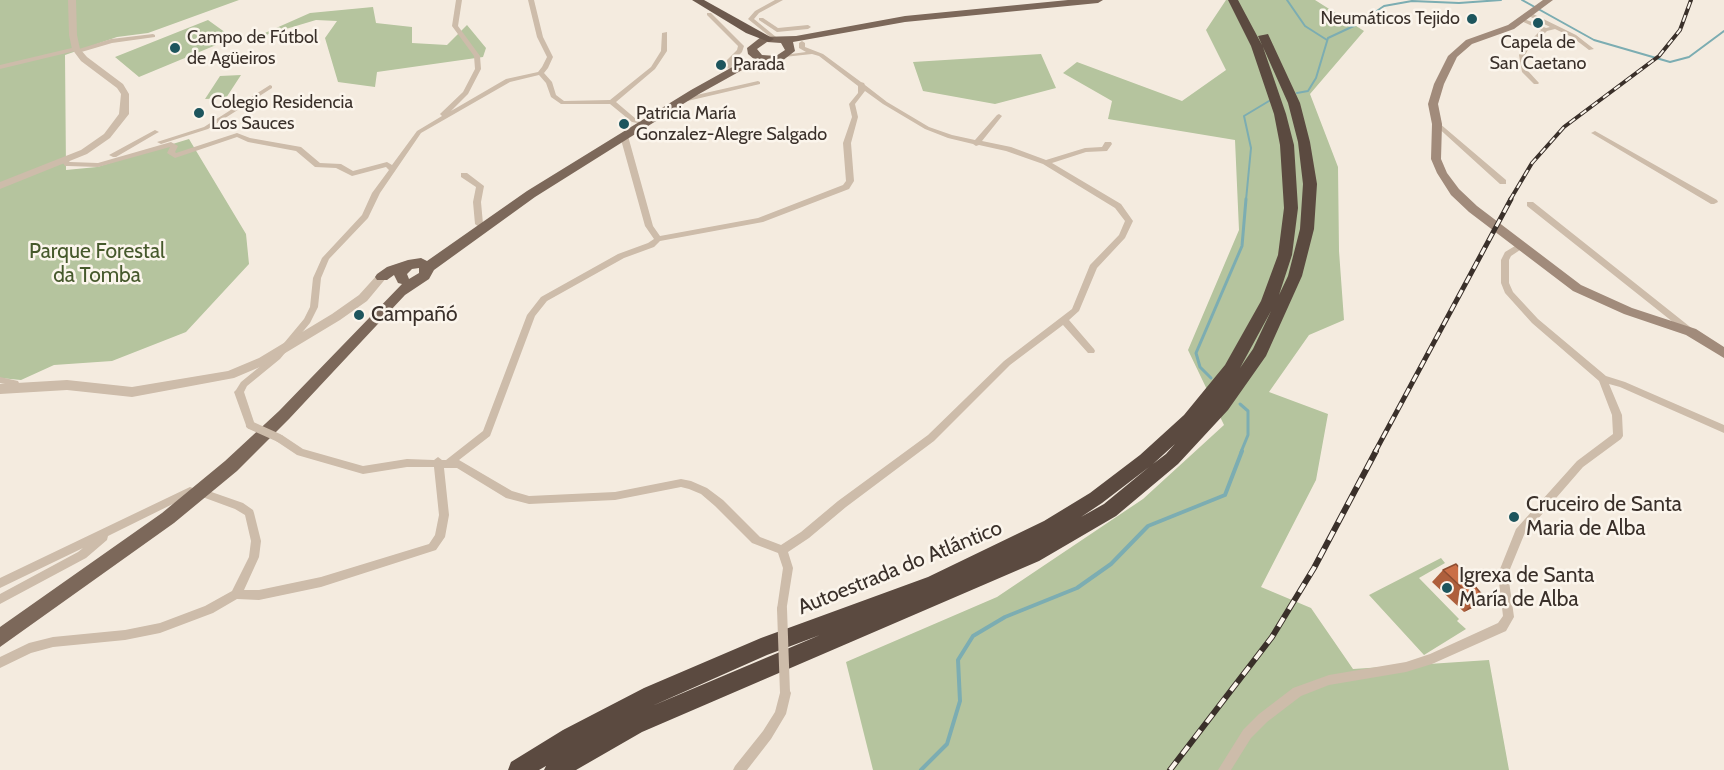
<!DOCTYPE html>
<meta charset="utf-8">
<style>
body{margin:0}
canvas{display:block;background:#f4ebdf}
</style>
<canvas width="1724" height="770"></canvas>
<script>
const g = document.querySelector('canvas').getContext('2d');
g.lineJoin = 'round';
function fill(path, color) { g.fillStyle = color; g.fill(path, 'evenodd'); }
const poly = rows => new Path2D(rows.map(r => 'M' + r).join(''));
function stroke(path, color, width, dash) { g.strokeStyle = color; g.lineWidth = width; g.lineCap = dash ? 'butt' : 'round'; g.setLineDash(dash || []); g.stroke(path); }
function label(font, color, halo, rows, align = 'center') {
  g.font = font + ' Cabin,sans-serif'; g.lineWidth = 5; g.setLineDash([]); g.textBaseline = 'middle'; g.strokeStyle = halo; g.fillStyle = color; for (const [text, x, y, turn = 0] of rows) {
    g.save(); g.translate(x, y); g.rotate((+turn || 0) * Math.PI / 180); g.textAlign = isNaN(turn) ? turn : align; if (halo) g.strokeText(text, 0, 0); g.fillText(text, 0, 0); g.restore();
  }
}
fill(poly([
 [0,0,239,0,148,33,117,37,65,55,66,170,97,167,189,139,246,234,249,264,186,332,112,361,54,365,21,380,0,378],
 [1226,0,1315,0,1364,31,1310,94,1338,167,1339,251,1344,320,1309,335,1269,392,1328,414,1316,480,1261,587,1311,608,1353,669,1489,660,1509,770,873,770,846,662,997,597,1143,499,1224,425,1188,350,1239,230,1235,140,1108,119,1112,101,1063,73,1077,62,1182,101,1226,70,1206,30],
 [373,7,376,23,412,27,412,43,447,45,467,25,486,48,483,57,377,72,375,87,338,82,325,38,337,21,316,20,249,40,310,13],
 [208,20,233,38,139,77,115,57],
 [1041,54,1056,88,995,104,923,91,913,62],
 [241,75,226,98,205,99,220,76],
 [1441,558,1445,563,1419,578,1459,619,1457,621,1466,629,1424,655,1369,595]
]), '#b5c49e');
stroke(poly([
 [1287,0,1305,26,1327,40],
 [1522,0,1594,40,1670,62,1689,57,1724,31],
 [1297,93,1308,91,1316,78,1328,38,1358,24,1384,6,1412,1,1459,3,1501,0],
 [1246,200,1251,148,1244,116,1269,101]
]), '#7cadb2', 2);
stroke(poly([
 [1211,378,1200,367,1196,353,1242,246,1246,199],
 [1240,404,1248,411,1248,435,1241,452]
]), '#7cadb2', 3);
stroke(poly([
 [921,770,947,744,960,701,958,660,973,636,1005,617,1077,588,1111,564,1148,526,1225,495,1242,451]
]), '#7cadb2', 4);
fill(poly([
 [456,0,462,0,458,26,480,56,481,69,468,94,451,111,506,79,538,72,542,67,547,57,537,37,528,0,534,0,543,37,553,57,548,68,544,73,552,82,556,95,564,101,610,100,651,67,661,51,662,33,667,32,667,51,655,69,616,102,636,119,645,121,646,122,643,124,632,122,610,104,561,104,551,97,546,83,539,75,510,82,421,133,380,193,368,218,329,259,321,278,318,307,310,323,280,359,247,386,244,392,255,425,253,428,250,429,247,428,234,392,236,390,241,382,274,355,304,319,310,307,313,278,322,258,362,215,372,193,389,170,386,167,352,176,336,168,315,167,296,151,248,142,237,137,175,158,167,153,170,147,98,167,68,166,65,166,61,160,65,158,70,162,98,163,171,142,178,146,175,152,176,153,237,133,250,138,301,147,320,163,341,164,353,171,387,162,392,165,417,131,442,116,440,114,441,113,463,92,475,69,474,56,452,26,456,0],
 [775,0,783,0,759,13,754,19,776,37,776,39,774,40,748,19,755,11,775,0],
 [1529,12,1576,35,1594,49,1589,50,1572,37,1555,29,1547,31,1528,50,1525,55,1528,71,1539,83,1538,84,1534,84,1522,72,1519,55,1523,48,1541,30,1519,20,1522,18,1546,28,1550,27,1527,15,1527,13,1529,12],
 [707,13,711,13,744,46,742,52,733,61,731,69,726,68,727,60,737,50,738,46,707,15,707,13],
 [759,18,763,18,778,28,808,25,811,27,808,29,777,32,759,20,759,18],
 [153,34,155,35,155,37,112,43,78,53,75,51,0,69,0,65,76,47,79,49,111,39,153,34],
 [802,41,805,43,805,47,823,54,861,82,864,83,865,85,887,102,929,127,952,135,975,140,997,115,999,114,1002,116,982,141,1011,147,1046,160,1085,148,1102,147,1105,142,1111,142,1112,144,1107,151,1086,152,1052,163,1121,204,1133,221,1125,238,1097,268,1079,311,1069,320,1094,349,1095,351,1094,353,1088,353,1063,325,1010,365,934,441,846,507,809,538,788,552,793,568,786,612,782,614,778,612,777,609,783,568,778,553,752,543,715,506,701,494,689,489,681,487,615,500,529,504,506,498,457,468,444,468,449,515,445,537,436,550,321,587,259,600,237,599,213,613,160,633,125,640,53,647,31,653,0,668,0,657,29,643,53,637,125,630,160,623,205,606,232,591,249,557,251,541,245,515,235,509,197,495,195,492,197,489,200,488,243,503,253,510,254,513,261,541,259,557,244,590,259,590,321,577,429,544,435,535,439,515,434,467,407,467,363,474,297,455,276,441,274,438,276,435,282,435,303,449,363,466,407,459,434,460,438,457,442,460,446,460,483,431,527,315,541,297,618,254,648,243,654,239,645,226,620,136,622,135,626,135,628,136,653,226,660,236,758,218,843,185,846,181,843,143,852,117,849,104,858,93,858,86,819,56,812,54,784,57,784,55,806,52,799,48,799,43,802,41],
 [865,91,883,104,925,129,948,138,973,144,976,146,979,145,1006,151,1043,164,1115,208,1125,221,1119,235,1090,265,1072,309,1004,361,928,435,838,501,801,532,781,545,760,537,723,500,707,488,691,481,681,479,615,492,529,496,512,491,459,460,490,436,535,316,547,301,624,258,654,247,660,241,763,222,849,189,854,181,851,143,858,117,855,104,865,91],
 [758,81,760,82,760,84,679,103,676,101,679,99,758,81],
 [270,85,272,86,272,88,208,129,161,144,157,142,204,127,270,85],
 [1437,122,1439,123,1506,180,1506,184,1500,184,1435,125,1435,123,1437,122],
 [155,130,159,132,157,133,116,157,113,157,109,155,155,130],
 [1595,131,1717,200,1718,202,1714,204,1711,204,1593,134,1591,133,1595,131],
 [461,173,467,173,484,186,481,202,483,224,482,226,479,227,475,224,473,202,476,187,461,177,461,173],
 [1527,202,1533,202,1694,330,1695,332,1694,334,1688,334,1527,206,1527,202],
 [1520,243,1524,246,1523,248,1511,256,1509,260,1509,283,1513,292,1538,319,1606,376,1625,382,1724,425,1724,433,1620,387,1609,384,1622,415,1623,436,1621,439,1583,467,1524,535,1508,574,1514,617,1506,631,1432,664,1406,672,1329,685,1301,696,1267,722,1251,738,1231,770,1218,770,1243,730,1259,714,1293,688,1329,675,1406,662,1430,654,1498,623,1503,616,1498,574,1516,529,1577,461,1613,434,1612,415,1599,381,1532,323,1505,293,1501,283,1501,260,1505,252,1520,243],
 [0,377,18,381,19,383,16,391,10,391,8,389,10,385,0,383,0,377],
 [190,487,193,488,195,491,193,494,108,536,107,540,86,558,0,604,0,594,78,552,83,548,0,588,0,578,190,487],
 [785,687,789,689,791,693,786,714,771,739,747,770,733,770,735,766,763,731,775,712,781,689,785,687]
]), '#cdbcaa');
fill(poly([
 [68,0,76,0,77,35,80,49,87,57,123,84,129,94,129,114,110,138,87,154,0,189,0,182,81,150,104,134,119,114,121,94,117,88,81,61,72,49,69,35,68,0],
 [382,273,387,277,367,301,340,320,267,364,234,378,132,397,67,390,0,394,0,384,67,380,132,387,228,371,259,358,332,314,359,295,378,274,382,273]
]), '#cdbcaa');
fill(poly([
 [1543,0,1553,0,1514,29,1472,44,1457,57,1444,84,1438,104,1442,124,1441,159,1447,173,1459,189,1477,206,1581,285,1632,308,1696,329,1724,347,1724,358,1686,335,1624,314,1573,291,1469,212,1451,195,1437,173,1431,159,1432,124,1428,104,1434,84,1448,56,1466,40,1508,25,1543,0]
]), '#a18b7b');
fill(poly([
 [1068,0,1103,0,1098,3,905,22,793,42,795,51,782,61,744,69,699,94,535,197,434,270,429,279,405,295,289,419,237,471,174,523,0,647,0,627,162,513,225,461,279,411,402,284,398,283,394,275,387,280,377,280,375,277,377,274,387,267,408,260,421,258,427,261,527,191,691,90,736,65,755,60,748,54,747,48,761,37,796,36,905,16,1068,0],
 [767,42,781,43,785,50,776,56,762,55,757,49,767,42],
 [419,268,419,273,409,279,407,274,412,269,419,268]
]), '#7c685a');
fill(poly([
 [692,0,704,0,774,39,769,42,746,33,692,0]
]), '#6c594d');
fill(poly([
 [1228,0,1238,0,1262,45,1258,36,1268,34,1300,103,1310,142,1317,184,1314,229,1302,276,1266,356,1228,410,1178,464,1116,516,1039,561,642,732,576,770,544,770,546,766,539,770,508,770,511,762,563,730,644,688,761,638,928,577,1044,521,1090,493,1140,455,1184,415,1225,365,1261,301,1278,255,1284,208,1280,145,1274,114,1251,46,1228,0],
 [1263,47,1288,103,1298,142,1303,184,1300,229,1288,276,1279,295,1292,255,1298,208,1294,145,1286,114,1263,47],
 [1271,311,1253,349,1240,368,1271,311],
 [1175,444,1166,454,1153,464,1175,444],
 [1149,467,1104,504,1081,517,1102,503,1149,467],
 [820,635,652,706,767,655,820,635]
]), '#5b4a40');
const railFar2 = poly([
 [1510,200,1532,163,1564,127,1659,56,1680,30,1691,0]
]);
const railFar1 = poly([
 [1375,452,1511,199]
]);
const rail = poly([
 [1170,770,1272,637,1314,568,1376,451]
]);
stroke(railFar2, '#3a302a', 4);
stroke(railFar1, '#3a302a', 5);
stroke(rail, '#3a302a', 6);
stroke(railFar2, '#fbf5ec', 2, [7]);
stroke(railFar1, '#fbf5ec', 3, [8]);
stroke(rail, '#fbf5ec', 4, [10]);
stroke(poly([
 [250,425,279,438]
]), '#cdbcaa', 8);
stroke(poly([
 [782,609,785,693]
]), '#cdbcaa', 10);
fill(poly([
 [1443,570,1484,597,1472,608,1464,612,1432,582]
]), '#ae5f3c');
fill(poly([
 [1484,597,1472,608,1464,612,1476,601]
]), '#8d4d31');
const building = poly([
 [1456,564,1484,597,1476,601,1443,570,1456,564]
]);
fill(building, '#ca6e46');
stroke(building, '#8d4d31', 1.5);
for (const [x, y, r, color] of [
 [1472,19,6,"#1d555d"],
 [1538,23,6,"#1d555d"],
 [175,48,6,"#1d555d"],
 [721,65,6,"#1d555d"],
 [199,113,6,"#1d555d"],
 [624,124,6,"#1d555d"],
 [359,315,6,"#1d555d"],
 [1514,517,6,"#1d555d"],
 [1447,588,6,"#1d555d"]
]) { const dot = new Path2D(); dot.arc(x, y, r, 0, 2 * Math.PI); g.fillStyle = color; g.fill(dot); stroke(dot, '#fbf5ec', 2); }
label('18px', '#3a302a', '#fbf5ec', [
 ["Neumáticos Tejido",1460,19,"right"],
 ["Campo de Fútbol",187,38],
 ["de Agüeiros",187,59],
 ["Capela de",1538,43,"center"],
 ["San Caetano",1538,64,"center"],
 ["Parada",733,65],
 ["Colegio Residencia",211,103],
 ["Los Sauces",211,124],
 ["Patricia María",636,114],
 ["Gonzalez-Alegre Salgado",636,135]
], 'left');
label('21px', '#46592c', '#fbf5ec', [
 ["Parque Forestal",97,252],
 ["da Tomba",97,276]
]);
label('21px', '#3a302a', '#fbf5ec', [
 ["Campañó",371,315],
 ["Cruceiro de Santa",1526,505],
 ["Maria de Alba",1526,529],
 ["Igrexa de Santa",1459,576],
 ["María de Alba",1459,600]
], 'left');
label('21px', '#3a302a', '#fbf5ec', [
 ["Autoestrada do Atlántico",900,568,-22]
]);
</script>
